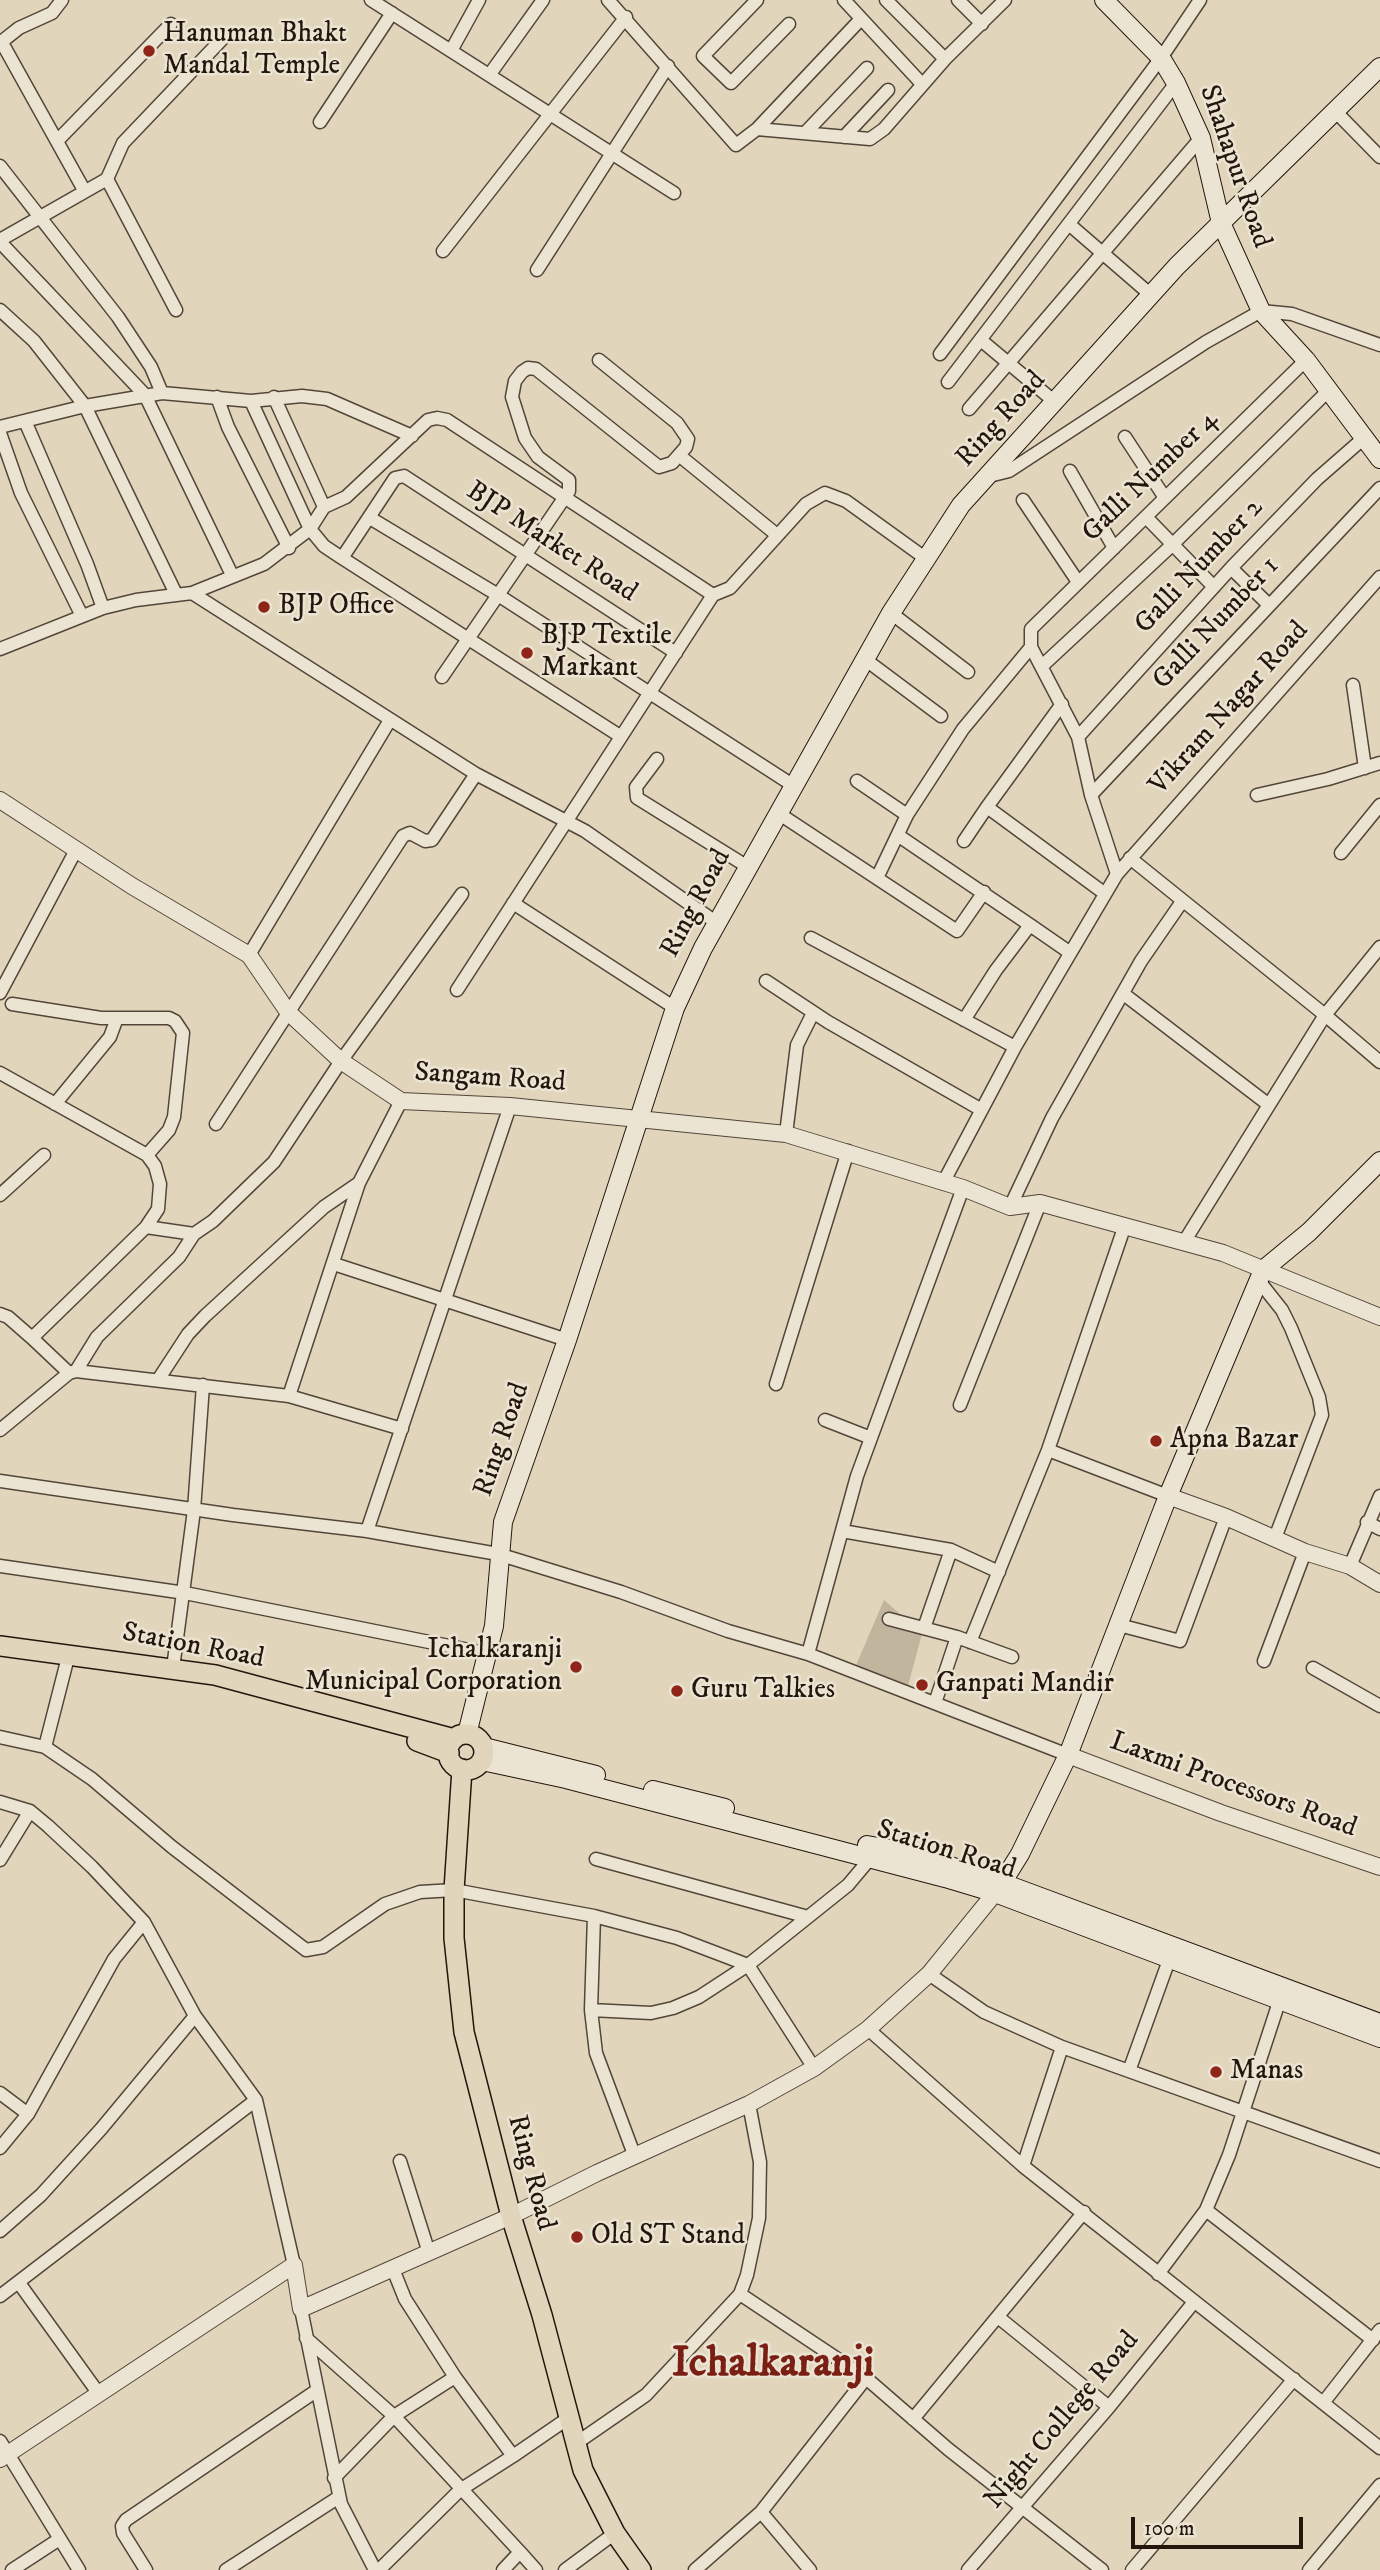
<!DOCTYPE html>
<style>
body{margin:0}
#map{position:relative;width:1380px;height:2570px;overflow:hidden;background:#e1d6bc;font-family:"IM FELL DW Pica",serif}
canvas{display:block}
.scale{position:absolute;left:1131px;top:2517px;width:172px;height:32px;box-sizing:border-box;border:4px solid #24160c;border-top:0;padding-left:9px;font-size:21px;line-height:24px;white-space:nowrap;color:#24160c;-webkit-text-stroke:5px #ece4d3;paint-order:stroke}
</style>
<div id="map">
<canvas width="1380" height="2570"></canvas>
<div class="scale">100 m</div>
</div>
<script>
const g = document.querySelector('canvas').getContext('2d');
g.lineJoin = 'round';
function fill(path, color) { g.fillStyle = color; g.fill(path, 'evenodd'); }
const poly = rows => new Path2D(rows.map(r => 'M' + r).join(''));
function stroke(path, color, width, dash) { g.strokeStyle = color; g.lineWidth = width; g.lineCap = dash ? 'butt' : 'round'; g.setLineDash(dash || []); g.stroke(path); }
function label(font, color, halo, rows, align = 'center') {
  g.font = font + ' "IM FELL DW Pica",serif'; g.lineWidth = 5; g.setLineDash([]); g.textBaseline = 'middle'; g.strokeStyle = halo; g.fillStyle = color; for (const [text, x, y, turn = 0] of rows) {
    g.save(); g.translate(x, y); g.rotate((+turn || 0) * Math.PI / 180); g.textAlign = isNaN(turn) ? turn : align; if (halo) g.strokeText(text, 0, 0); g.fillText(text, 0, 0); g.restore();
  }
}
fill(poly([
 [884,1600,908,1621,925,1623,906,1693,853,1672]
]), '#c1b59e');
const minor = poly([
 [371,0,674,193],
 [608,0,736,145,757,129,870,139,884,129,945,59,1005,0],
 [757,0,703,56,731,83,789,24],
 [844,0,922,84],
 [886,0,945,59],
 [958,0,982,24],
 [1,41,84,190],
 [0,43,19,28,52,13,62,0],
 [452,49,479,0],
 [490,74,543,0],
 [1336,112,1380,157],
 [320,122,392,13],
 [757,129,860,20],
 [807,131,867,68],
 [844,137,888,90],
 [57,141,171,24],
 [0,166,118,317,151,367,162,393],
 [107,179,176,310],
 [1070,225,1151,295],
 [0,240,107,179,123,143,226,35],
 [0,242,145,395,232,575],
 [443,251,626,17],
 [537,270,668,66],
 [0,310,34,341,85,406,176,594],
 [982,341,1055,402],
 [940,354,1161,58,1200,0],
 [948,382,1176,83],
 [217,397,228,427,289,548],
 [274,397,324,507],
 [251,401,310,529,324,546,342,558],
 [969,409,1201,138],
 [25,421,87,564,103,608],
 [0,427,85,406,162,393,251,401,302,396,327,399,412,436],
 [0,433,21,493,82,616],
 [1125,437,1165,498],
 [680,456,777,535],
 [1070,471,1114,548],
 [989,476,1009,471,1206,342,1261,311,1292,314,1380,345],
 [1023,500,1078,582],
 [1146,517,1214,587],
 [370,518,498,595,794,786],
 [1231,568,1268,604],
 [192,593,476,774,585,831,717,923],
 [891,613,968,672],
 [0,649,103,608,136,600,192,593,264,564,310,529,324,507,346,497,428,420,437,418,447,420,713,595,730,588,806,504,825,493,846,501,925,558],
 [866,660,941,716],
 [1042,666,1172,545,1329,390],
 [442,677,569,491,569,480,538,457,525,438,512,397,515,381,522,372,528,368,536,369,659,467,672,463,686,447,688,439,677,423,599,360],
 [1353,685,1365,768],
 [1062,704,987,807,1104,893],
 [620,736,342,558,395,478,404,476,676,653],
 [1078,737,1231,568,1317,479,1365,437],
 [657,759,636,787,637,798,748,867],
 [857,781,907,815],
 [1091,795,1380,488],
 [1257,795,1328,779,1380,763],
 [778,813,957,931,984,892],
 [899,836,1030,925],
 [964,841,987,807],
 [1341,853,1380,805],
 [1130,858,1325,1015,1269,1105],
 [1117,874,1091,795,1078,737,1031,647,1031,629,1306,360],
 [877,878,907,815,963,729,1031,647],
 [513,903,675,1008],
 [811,938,1015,1047],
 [1380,947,1325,1015,1380,1062],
 [249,955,390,720],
 [766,981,828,1022,980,1109],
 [457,990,713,595],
 [0,993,76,850],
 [1125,995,1269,1105,1184,1242],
 [12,1004,101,1018,169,1018,175,1021,183,1033,174,1117,169,1130,147,1155],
 [964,1020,996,970,1030,925,1069,952],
 [0,1073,147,1155,155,1166,160,1184,158,1209,146,1227],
 [55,1104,110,1037,117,1018],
 [216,1124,403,836,410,833,425,841,432,840,476,774],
 [786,1134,797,1045,813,1013],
 [943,1183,1015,1047,1117,874,1380,577],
 [0,1195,44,1155],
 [1010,1207,1052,1118,1141,961,1181,903],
 [334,1264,567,1340],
 [1259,1281,1282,1310,1291,1328,1319,1397,1322,1415,1275,1538],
 [0,1314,8,1317,32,1338,146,1227,194,1234,213,1221,274,1162,341,1061,462,894],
 [32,1338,69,1373],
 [76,1371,97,1337,179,1257,194,1234],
 [158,1380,188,1334,205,1316,324,1207,359,1183],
 [776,1384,848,1151],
 [289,1396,402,1429],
 [960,1405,1040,1203],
 [825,1420,871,1438],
 [0,1430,69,1373,76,1371,289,1396,359,1183,401,1101],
 [1048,1450,1168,1496],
 [0,1481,233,1515,367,1531,498,1554,621,1592,728,1631,808,1654,1068,1755],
 [1367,1522,1380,1529],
 [367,1531,510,1106],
 [842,1531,951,1550,999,1572],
 [0,1566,185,1593,489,1654],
 [1350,1566,1380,1496],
 [889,1619,957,1637,1012,1657],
 [1119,1625,1180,1641,1226,1517],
 [924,1628,951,1550],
 [970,1642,1048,1450,1125,1225],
 [808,1654,857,1476,963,1188],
 [1264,1661,1305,1552],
 [173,1668,194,1510,203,1385],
 [1313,1668,1380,1706],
 [935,1703,957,1637],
 [0,1737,45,1747,92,1779,172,1847,306,1950,323,1947,385,1904,420,1892,454,1890,594,1916,677,1938,748,1965,848,1885,874,1854],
 [45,1747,66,1665],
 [0,1802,30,1811,48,1826,92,1867,144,1922,114,1959,28,2114,0,2148],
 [596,1859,808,1917],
 [0,1860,30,1811],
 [594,1916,591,2010,596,2053,635,2157],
 [144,1922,195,2016,256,2100,294,2265],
 [929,1974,984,2012,1062,2047,1023,2166],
 [591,2010,651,2013,673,2008,699,1997,748,1965,814,2068],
 [868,2029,1023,2166,1380,2448],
 [1062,2047,1380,2161],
 [1129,2071,1169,1960],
 [0,2093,28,2114],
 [749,2104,760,2162,759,2218,747,2275,740,2294,866,2378,948,2449,1102,2570],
 [400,2161,429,2253],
 [1206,2210,1373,2340],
 [0,2231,41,2195,101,2129,195,2016],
 [1158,2274,1206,2210,1229,2155,1279,2002],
 [19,2283,99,2394],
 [0,2296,256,2100],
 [301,2309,341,2504,375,2570],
 [998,2317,1109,2407],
 [306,2338,394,2416,520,2552,503,2570],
 [1323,2403,1380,2330],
 [913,2419,1084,2212],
 [0,2441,79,2570],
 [575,2444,646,2395,740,2294],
 [513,2456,567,2419],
 [334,2478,394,2416,455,2377],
 [761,2512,810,2570],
 [520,2552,536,2570],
 [12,2570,58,2540],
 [146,2570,123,2533,122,2526,126,2520,316,2391],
 [226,2570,339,2497],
 [379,2570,460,2490,513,2456,455,2377,405,2299,393,2269],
 [565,2570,615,2533],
 [695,2570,761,2512,866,2378],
 [968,2570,1109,2407,1194,2302],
 [1132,2570,1294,2379],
 [1309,2570,1380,2485]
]);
const tertiary = poly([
 [0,800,132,886,249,955,288,1012,341,1061,401,1101,510,1106,786,1134,963,1188,1010,1207,1040,1203,1223,1253,1380,1317],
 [1168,1496,1226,1517,1305,1552,1350,1566,1380,1584],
 [1068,1755,1221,1813,1380,1867],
 [0,2459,294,2265,301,2309,511,2216,597,2173,749,2104,814,2068,868,2029,929,1974,995,1893]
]);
const secondary = poly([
 [1104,0,1161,58,1176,83,1201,138,1221,223,1261,311,1306,360,1380,459],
 [467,1734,494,1626,503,1522,567,1340,675,1008,703,948,891,613,961,505,1177,266,1380,67],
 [484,1747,596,1775],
 [482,1761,566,1779,945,1878,995,1893,1380,2038],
 [653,1790,725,1808],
 [867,1845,907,1852,1003,1883,1380,2023],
 [997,1891,1020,1854,1068,1755,1168,1496,1263,1270,1309,1232,1380,1161]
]);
const primary = poly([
 [0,1646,215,1675,454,1739],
 '448 1752a18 18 0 1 1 36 0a18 18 0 1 1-36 0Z',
 [417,1741,449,1753],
 [462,1769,454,1890,454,1938,464,2032,511,2216,542,2315,583,2470,615,2533,641,2570]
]);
stroke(minor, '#534638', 15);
stroke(tertiary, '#534638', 18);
stroke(secondary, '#24160c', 20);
stroke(primary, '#24160c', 22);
stroke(minor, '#ece4d3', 12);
stroke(tertiary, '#ece4d3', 16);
stroke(secondary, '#ece4d3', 18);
stroke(primary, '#e1d6bc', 19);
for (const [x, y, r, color] of [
 [149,51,7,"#8f2418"],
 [264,607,7,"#8f2418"],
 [527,653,7,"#8f2418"],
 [1156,1441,7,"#8f2418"],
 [576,1667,7,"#8f2418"],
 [922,1685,7,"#8f2418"],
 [677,1691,7,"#8f2418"],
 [1216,2072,7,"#8f2418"],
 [577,2237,7,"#8f2418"]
]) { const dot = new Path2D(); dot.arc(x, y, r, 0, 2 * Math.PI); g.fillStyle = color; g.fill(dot); stroke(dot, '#ece4d3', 2.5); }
label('28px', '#24160c', '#ece4d3', [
 ["Hanuman Bhakt",163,35],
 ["Mandal Temple",163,67],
 ["BJP Office",278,607],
 ["BJP Textile",541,637],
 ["Markant",541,669],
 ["Apna Bazar",1170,1441],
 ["Ichalkaranji",562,1651,"right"],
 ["Municipal Corporation",562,1683,"right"],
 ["Ganpati Mandir",936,1685],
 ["Guru Talkies",691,1691],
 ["Manas",1230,2072],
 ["Old ST Stand",591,2237]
], 'left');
label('28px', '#24160c', '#ece4d3', [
 ["Shahapur Road",1234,167,71],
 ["Ring Road",1002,420,-48],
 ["Galli Number 4",1151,477,-44],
 ["BJP Market Road",551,543,33],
 ["Galli Number 2",1200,567,-47],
 ["Galli Number 1",1217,624,-47],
 ["Vikram Nagar Road",1230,709,-48],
 ["Ring Road",697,904,-62],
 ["Sangam Road",490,1079,4],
 ["Ring Road",503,1440,-71],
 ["Station Road",193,1647,11],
 ["Laxmi Processors Road",1233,1786,20],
 ["Station Road",946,1851,17],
 ["Ring Road",530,2173,75],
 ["Night College Road",1063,2421,-50]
]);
label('bold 42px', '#7a1f14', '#ece4d3', [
 ["Ichalkaranji",773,2366]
]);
</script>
